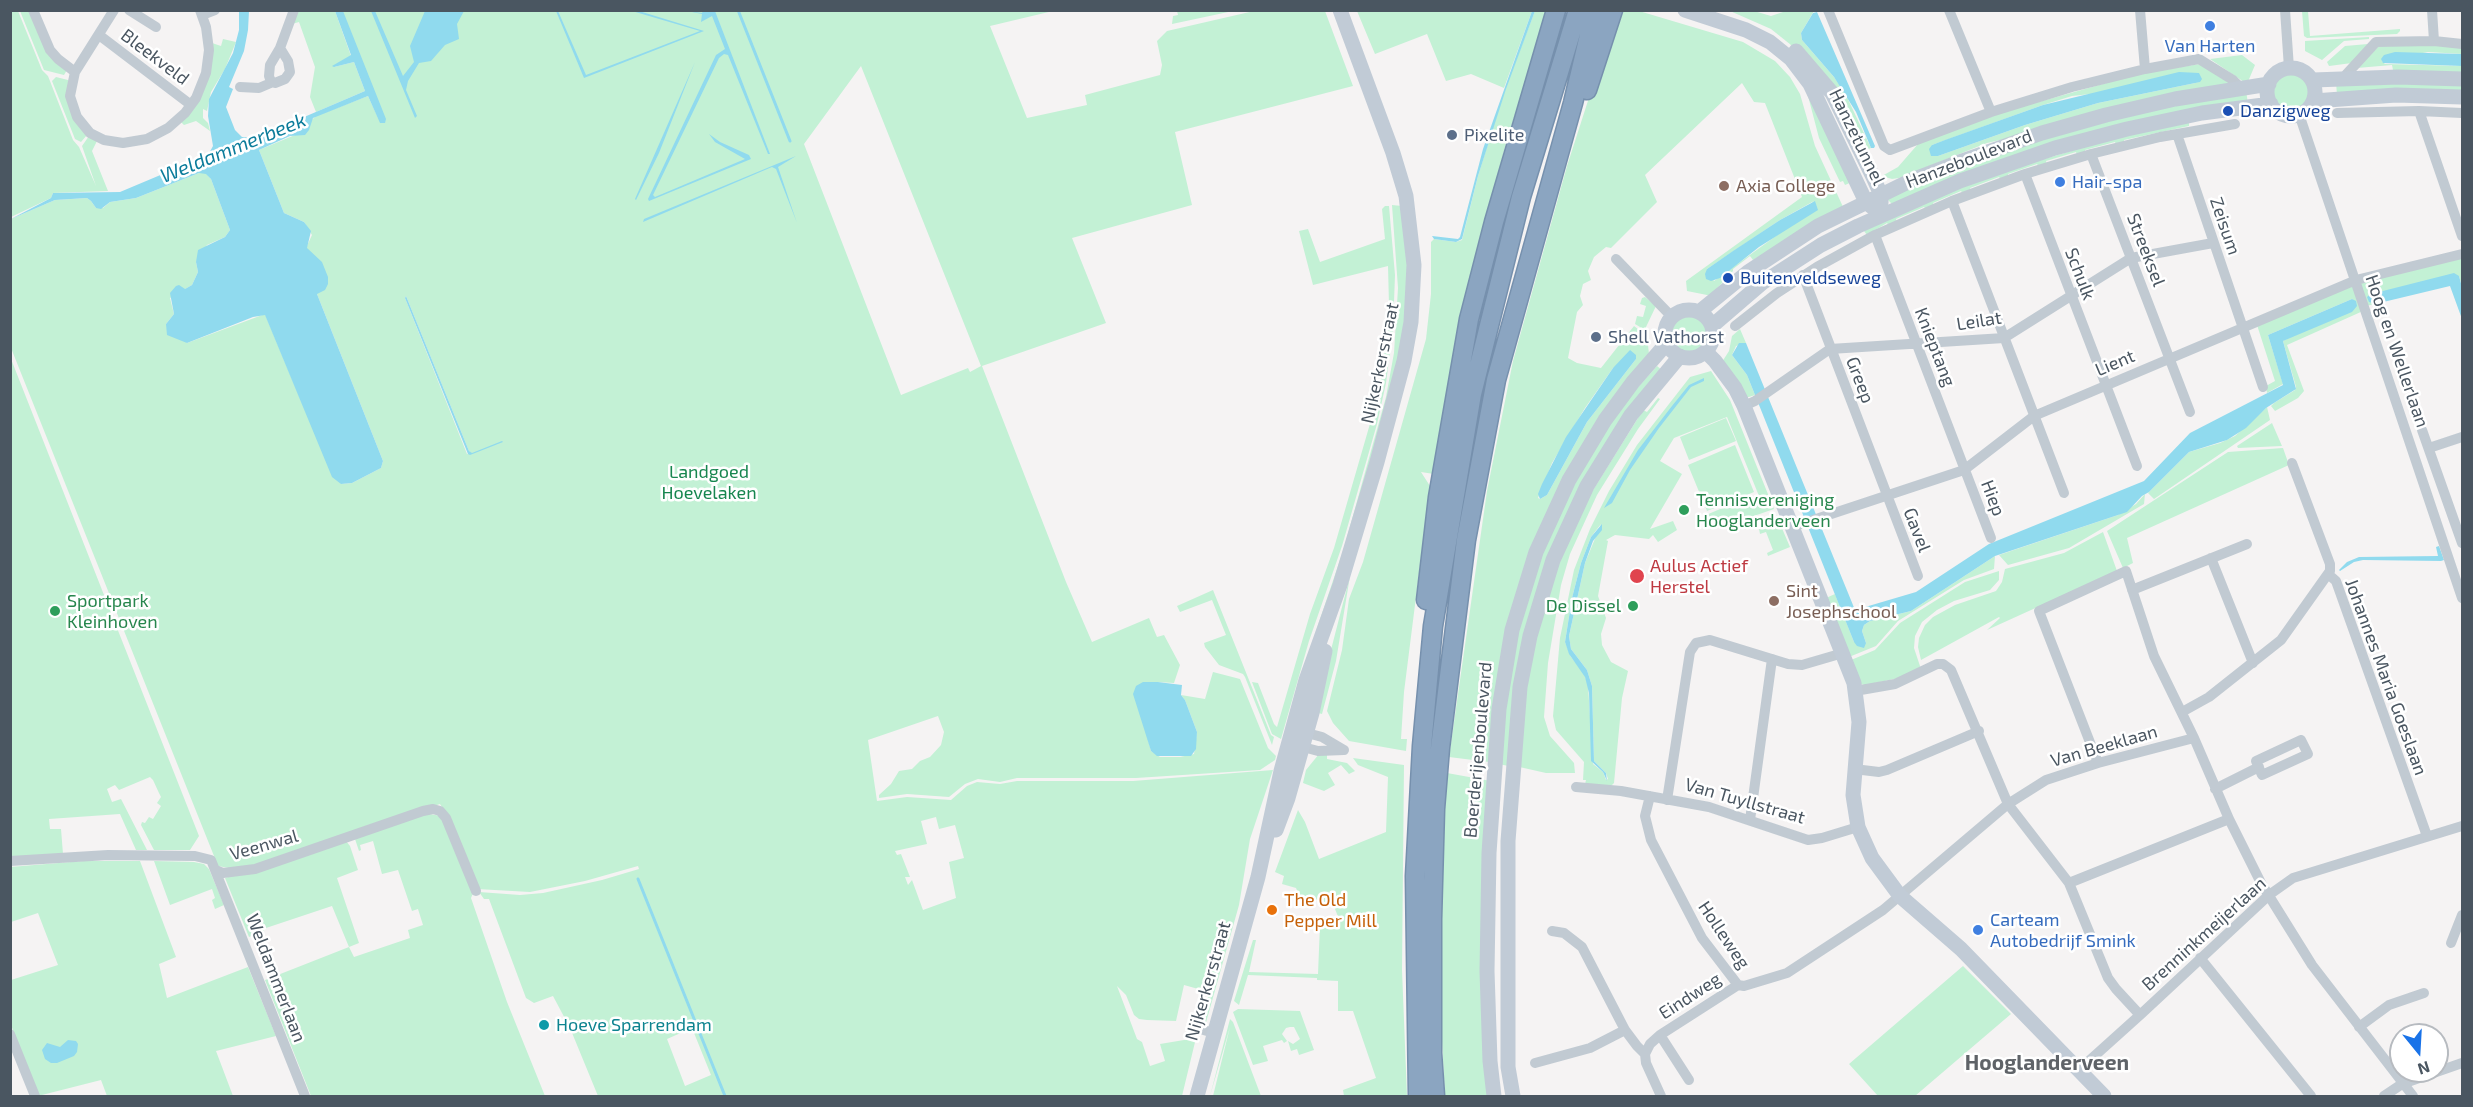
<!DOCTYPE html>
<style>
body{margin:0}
#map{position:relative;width:2473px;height:1107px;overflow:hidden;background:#f5f3f3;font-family:"Exo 2",sans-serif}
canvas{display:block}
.frame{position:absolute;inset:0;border:12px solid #4a5661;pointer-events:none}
.north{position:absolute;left:2389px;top:1023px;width:60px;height:60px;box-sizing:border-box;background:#fff;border:2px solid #b7bbc0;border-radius:50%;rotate:162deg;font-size:16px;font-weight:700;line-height:24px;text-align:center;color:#4a5661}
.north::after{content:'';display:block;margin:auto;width:21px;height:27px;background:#1a73e8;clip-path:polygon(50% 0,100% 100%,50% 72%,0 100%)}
</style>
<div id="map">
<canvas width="2473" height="1107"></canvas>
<div class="frame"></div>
<div class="north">N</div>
</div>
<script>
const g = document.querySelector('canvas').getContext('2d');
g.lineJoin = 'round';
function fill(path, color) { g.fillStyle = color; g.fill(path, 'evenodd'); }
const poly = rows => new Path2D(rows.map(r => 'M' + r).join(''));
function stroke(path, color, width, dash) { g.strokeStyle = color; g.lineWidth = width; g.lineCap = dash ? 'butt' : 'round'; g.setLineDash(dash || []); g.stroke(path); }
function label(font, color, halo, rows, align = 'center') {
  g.font = font + ' "Exo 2",sans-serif'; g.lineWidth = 5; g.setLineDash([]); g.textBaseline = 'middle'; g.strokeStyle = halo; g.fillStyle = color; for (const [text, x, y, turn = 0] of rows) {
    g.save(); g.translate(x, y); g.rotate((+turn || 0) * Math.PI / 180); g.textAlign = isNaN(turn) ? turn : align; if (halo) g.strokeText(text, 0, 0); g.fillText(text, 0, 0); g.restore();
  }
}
fill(poly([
 [10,11,18,11,42,70,48,76,73,140,79,147,96,186,82,146,89,136,97,141,92,151,108,191,53,193,51,198,11,217],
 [20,11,29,11,67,70,64,75,44,70],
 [299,11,335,11,351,56,334,67,354,62,365,91,316,112,310,97,315,67,299,22,292,24],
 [336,11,1053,11,990,26,1027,118,1087,105,1085,95,1160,75,1162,65,1157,41,1167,31,1254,11,1325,11,1353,86,1175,132,1192,205,1072,238,1106,323,982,366,1066,582,1092,642,1149,618,1157,637,1164,635,1180,665,1174,683,1158,682,1144,724,1151,751,1160,757,1180,757,1194,754,1197,732,1185,700,1181,695,1205,699,1213,672,1240,679,1268,748,1276,756,1275,760,1260,770,1136,778,1017,778,1000,782,978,779,965,784,949,797,907,794,879,798,879,795,891,784,899,771,912,769,920,761,930,757,941,745,944,732,938,716,868,740,877,801,907,797,951,800,967,786,977,782,1000,784,1017,781,1133,781,1273,770,1250,839,1239,905,1205,1026,1201,1026,1209,992,1184,985,1176,1021,1147,1020,1139,1019,1134,1015,1126,995,1117,986,1137,1039,1142,1042,1150,1066,1165,1061,1160,1044,1196,1038,1182,1096,598,1096,570,1028,553,996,534,1003,526,998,489,899,484,899,479,892,520,895,543,893,602,880,639,869,638,866,585,881,530,892,477,889,448,817,440,804,263,864,234,869,218,866,11,348,11,219,55,200,87,198,91,201,96,208,103,208,110,202,136,198,199,173,206,173,211,179,230,230,225,237,207,245,196,262,198,272,192,285,170,298,174,314,166,324,187,343,265,314,302,403,341,484,352,483,381,468,383,461,317,294,306,248,312,235,304,222,284,213,259,150,295,135,316,116,368,96,379,120],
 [861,66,981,366,970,372,968,368,901,395,804,144],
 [406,296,469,451,471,453,467,454,405,298],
 [936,817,939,829,955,825,964,858,949,862,956,898,923,910,912,880,908,885,905,877,910,877,901,854,897,855,895,851,927,844,921,821],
 [692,1028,711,1075,685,1086,667,1039],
 [1177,11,1177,10,1233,11,1172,24,1173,16,1178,15],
 [1357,11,1532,11,1504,88,1471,74,1446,81,1427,34,1375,54],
 [1535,11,1547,11,1505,147,1478,253,1434,474,1421,472,1430,486,1404,692,1401,739,1407,739,1406,751,1349,741,1333,723,1327,711,1342,650,1349,599,1363,562,1426,339,1431,294,1431,242,1434,239,1456,242,1462,240,1478,176,1505,89],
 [1622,11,1639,11,1743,42,1775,61,1790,77,1800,94,1815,146,1844,209,1753,260,1750,256,1733,269,1733,271,1711,295,1707,295,1687,291,1686,281,1802,197,1765,103,1754,102,1742,83,1645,175,1657,202,1611,248,1606,247,1594,257,1588,271,1591,280,1583,284,1580,296,1583,305,1577,312,1568,358,1577,363,1601,368,1634,326,1638,329,1640,327,1635,324,1637,316,1643,317,1646,306,1640,304,1642,298,1645,297,1656,306,1646,327,1649,354,1534,551,1489,762,1449,757,1487,491,1513,361,1567,166,1595,79],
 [1814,201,1780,233,1714,281,1707,269,1780,220],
 [1636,359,1587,422,1547,495,1540,499,1538,498,1552,463,1585,408,1613,368],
 [1730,11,1754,11,1771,16,1786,11,1814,11,1801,33,1802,40,1834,77,1845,93,1871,148,1866,150,1801,53,1771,29],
 [2302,11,2308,11,2310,36,2400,29,2400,31,2397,34,2307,38,2304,36],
 [2369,37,2369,39,2344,41,2322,60,2305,51,2305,41],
 [223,39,236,42,225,69,211,92,207,111,203,109,203,118,208,123,210,131,196,121,184,125,181,122,188,115,212,43,221,46],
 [2368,44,2352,63,2329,66,2327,62,2345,46],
 [2387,45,2462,46,2462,54,2428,52,2382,61,2385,64,2462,66,2462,77,2393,70,2392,65,2357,68,2378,47],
 [1781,54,1802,77,1852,182,1845,185,1843,181,1840,182,1819,138,1807,92,1796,73],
 [2242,55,2255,65,2247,84,2210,59],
 [2200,64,2234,86,1987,143,1899,178,1892,179,1882,176,1898,167,1918,144,1985,117,2142,73],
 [2200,82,2098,103,2025,125,1938,156,1932,145,2043,105,2072,96],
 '2272 92a19 19 0 1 1 38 0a19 19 0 1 1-38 0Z',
 [56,77,68,80,87,135,81,142,75,139,52,81],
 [2336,82,2462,82,2462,95,2337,95],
 [2246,90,2248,104,2213,109,1892,204,1888,200,1888,195,2042,135],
 [2189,122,2189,126,2124,140,2124,143,2116,145,2115,142,2085,150,2085,153,2077,155,2076,152,2046,161,2047,165,2039,167,2037,164,2008,174,2008,177,2001,180,1999,177,1970,188,1971,191,1963,194,1961,191,1933,203,1934,206,1926,209,1924,207,1896,219,1897,222,1889,226,1887,223,1867,235,1861,227,2043,154],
 [1392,205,1402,206,1408,247,1404,335,1347,548,1315,634,1344,548,1386,397,1394,353,1398,288],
 [1385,206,1389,206,1395,275,1393,329,1386,383,1377,424,1342,546,1309,641,1281,739,1272,734,1252,682,1258,683,1274,724,1277,727,1310,614,1334,548,1376,403,1383,369,1389,305,1388,266,1313,285,1299,231,1308,229,1320,262,1385,239,1382,209],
 [2462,258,2462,287,2459,276,2370,295,2371,302,2375,304,2366,306,2359,283],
 [2355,284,2363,311,2287,345,2304,391,2298,398,2275,411,2271,406,2274,403,2295,390,2296,387,2283,341,2354,301,2352,299,2268,335,2283,384,2267,393,2266,386,2275,381,2257,325],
 '1670 334a19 19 0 1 1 38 0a19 19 0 1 1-38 0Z',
 [1740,329,1746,343,1736,346,1732,355,1747,375,1755,395,1749,397,1745,397,1722,362,1729,351,1732,336],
 [11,359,199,836,190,850,154,850,141,825,142,822,145,823,149,817,153,819,161,806,157,803,161,797,159,793,153,780,150,777,119,790,115,785,107,789,112,802,121,799,147,850,136,850,120,814,49,819,50,829,61,829,63,854,11,858],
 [1657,366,1663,371,1550,560,1509,766,1498,764,1505,682,1539,553,1607,422],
 [1711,371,1730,400,1774,509,1748,518,1709,520,1706,515,1732,504,1734,507,1759,496,1727,417,1674,438,1660,461,1682,474,1650,529,1673,521,1677,530,1658,542,1653,535,1649,539,1615,535,1606,540,1608,541,1598,596,1606,618,1601,634,1602,645,1611,662,1628,671,1622,698,1614,783,1611,786,1585,784,1586,780,1583,780,1584,762,1556,730,1553,716,1560,638,1574,570,1590,529,1609,491,1637,445,1690,377],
 [1601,524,1585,563,1569,636,1571,649,1587,670,1592,686,1594,761,1606,773,1608,779,1606,780,1603,772,1593,764,1588,685,1584,673,1571,657,1565,642,1572,598,1581,563,1591,537],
 [1658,398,1660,399,1638,429,1597,495,1570,554,1561,585,1548,663,1544,717,1550,736,1574,763,1575,773,1546,773,1515,766,1524,680,1565,535,1643,410,1647,412],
 [2267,407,2270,420,2154,499,2148,493,2189,452,2220,443,2235,436],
 [1726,418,1736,441,1689,460,1680,437],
 [2272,423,2282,446,2238,448,2237,446],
 [1735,445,1754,492,1707,511,1688,465],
 [2283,448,2289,465,2127,538,2133,563,2123,568,2107,531,2228,452],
 [2145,494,2144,504,2069,548,2008,565,1999,555,2118,515,2136,504],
 [1778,519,1790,547,1768,556,1767,553,1773,550,1766,532,1760,534,1759,529,1761,525],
 [2103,532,2117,571,1987,630,2000,618,1999,617,1921,660,1918,647,1919,638,1925,625,1933,617,1955,605,1996,591,2002,582,2005,569,2064,553],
 [1995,556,1994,569,1964,580,1898,621,1876,646,1849,657,1826,598,1835,594,1854,642,1866,643,1862,631,1864,625,1870,621,1911,611],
 [1999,571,1999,580,1990,590,1954,601,1937,610,1922,622,1915,636,1914,648,1921,669,1904,677,1865,685,1860,684,1851,660,1875,650,1900,623,1965,582],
 [1350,576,1336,661,1322,714,1315,712],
 [1213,590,1271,735,1274,737,1272,745,1245,677,1243,674,1219,665,1205,647,1204,643,1226,635,1212,600,1180,612,1177,606],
 [1319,754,1327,754,1327,759,1347,763,1355,771,1349,774,1341,765,1328,773,1335,785,1324,791,1303,783,1306,770],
 [1353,758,1404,765,1402,970,1407,1096,1344,1096,1343,1090,1376,1078,1353,1011,1338,1011,1338,981,1317,980,1317,978,1248,975,1239,1005,1234,1001,1253,940,1256,940,1249,972,1318,974,1320,925,1339,919,1333,904,1299,895,1296,888,1282,884,1284,876,1275,872,1298,810,1305,822,1319,859,1386,832,1388,777,1358,765],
 [1447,773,1491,781,1492,1096,1445,1096,1441,1023,1441,878],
 [424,813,441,816,474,891,471,898,507,1002,545,1096,311,1096,265,980,349,947,332,906,263,929,264,931,249,937,225,878,346,841,350,846,358,870,337,878,359,943,349,947,354,957,410,938,408,930,423,925,418,909,412,911,398,870,382,874,373,841,360,845,361,850,359,851,355,839],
 [83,861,140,861,176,957,159,964,167,998,248,967,276,1036,216,1051,233,1096,107,1096,101,1080,38,1096,11,1025,11,980,58,965,38,913,11,922,10,867],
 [154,861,194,862,204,864,209,869,224,905,215,909,212,900,215,898,212,889,170,905],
 [1963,966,2011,1014,1915,1096,1878,1096,1849,1064],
 [1238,1009,1300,1011,1314,1050,1299,1055,1297,1049,1291,1051,1288,1041,1293,1044,1300,1039,1294,1027,1290,1027,1286,1028,1282,1034,1287,1041,1284,1043,1282,1040,1263,1046,1268,1061,1253,1065,1233,1012],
 [1230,1019,1233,1022,1261,1096,1213,1096,1230,1027,1210,1096]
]), '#c3f1d5');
fill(poly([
 [239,11,249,11,248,30,244,51,229,87,233,89,226,107,235,130,242,137,255,138,365,91,354,62,334,67,332,66,351,55,335,11,343,11,386,119,385,123,380,123,368,96,313,118,309,130,305,135,290,136,259,150,284,213,304,222,311,231,307,248,322,262,328,277,328,284,325,290,317,294,383,461,381,468,352,483,341,484,332,477,265,315,253,317,187,343,167,335,166,324,174,314,170,293,176,286,179,285,185,289,192,285,198,272,196,262,198,250,225,237,230,230,211,179,206,174,199,173,136,198,110,202,101,209,96,208,91,201,87,198,55,200,11,219,51,198,53,193,120,192,208,155,213,146,208,116,209,99,233,53,239,30],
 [371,11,375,11,403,76,414,62,410,46,425,11,464,11,457,24,459,39,445,45,431,61,419,63,408,81,406,90,417,116,415,118],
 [556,11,558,11,586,75,700,31,632,11,639,11,704,31,584,78],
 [687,11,702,13,703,11,715,11,770,154,768,154,728,55,724,54,719,58,653,195,655,197,745,159,715,142,709,134,720,142,749,155,751,159,649,201,648,199,716,55,725,49,712,16,701,22,702,14],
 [1532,11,1535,11,1506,89,1478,176,1462,239,1456,242,1434,239,1432,236,1458,239,1460,237,1483,149],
 [1817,12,1875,146,1874,148,1871,148,1856,112,1834,77,1802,40,1801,33,1813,13],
 [2395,52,2462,54,2462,66,2383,63,2381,59,2384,55],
 [695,62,659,153,636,200,635,199],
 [2179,72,2199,73,2202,79,2200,82,2098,103,2025,125,1938,156,1931,156,1929,149,1932,145,1945,140,2043,105],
 [796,156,778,167,797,223,776,169,772,167,643,222,644,219],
 [1815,201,1818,210,1759,247,1720,278,1711,281,1706,279,1705,274,1707,269,1733,251,1780,220],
 [2454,273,2459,276,2462,287,2462,319,2450,286,2375,304,2369,302,2367,297,2371,294],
 [406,296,469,451,472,453,502,441,503,442,470,455,468,454,405,298],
 [2352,299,2356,301,2357,306,2352,312,2283,341,2296,389,2266,408,2246,428,2227,440,2189,452,2149,492,2142,496,2127,512,1995,556,1911,611,1870,621,1864,625,1862,631,1866,643,1864,648,1857,646,1854,642,1747,375,1732,355,1739,343,1746,343,1855,610,1916,592,1989,544,2144,481,2190,433,2283,385,2268,335],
 [1630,350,1636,355,1636,359,1587,422,1547,495,1540,499,1538,494,1542,484,1566,437,1613,368],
 [1704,378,1704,381,1691,387,1659,428,1630,470,1612,503,1604,508,1638,450,1672,406,1689,385],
 [1602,524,1602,530,1593,541,1585,563,1569,636,1571,649,1587,670,1592,686,1594,761,1606,773,1607,781,1603,772,1591,761,1589,693,1585,677,1569,654,1565,642,1572,598,1581,563,1591,537],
 [2439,546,2444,560,2441,561,2363,560,2354,562,2340,571,2339,570,2347,562,2359,557,2438,556,2436,547],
 [1143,682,1158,682,1182,685,1181,695,1185,700,1197,732,1196,749,1191,756,1157,756,1151,751,1133,694,1136,686],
 [68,1040,76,1041,78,1044,77,1052,74,1056,57,1063,51,1063,45,1059,42,1050,47,1043,60,1047]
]), '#90daee');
stroke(poly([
 [738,10,790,141],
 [638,879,725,1096]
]), '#90daee', 3);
const highway = poly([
 [1587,90,1613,10],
 [1426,600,1438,497,1469,319,1494,222,1556,10],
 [1418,1096,1415,876,1422,746,1433,626,1472,394,1521,197,1578,10],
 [1435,1096,1432,1053,1432,919,1435,809,1440,748,1466,540,1496,380,1573,103,1595,10]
]);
stroke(highway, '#7690ad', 21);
stroke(poly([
 [33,10,50,50,58,59,75,72],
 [114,10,75,72,70,96,77,117,90,133,104,140,123,143,147,139,168,128,185,113,196,98,206,73,209,50,206,27,200,10],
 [129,10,156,27],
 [1828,10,1884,146,1890,150,1991,112,2072,87,2145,69,2199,59,2233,80,2242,89],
 [1949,10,1991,112],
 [2140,10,2145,69],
 [2285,10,2289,68],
 [2432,10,2434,41],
 [202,15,215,10],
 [99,35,191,105],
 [280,48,288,61,290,72,285,79,275,83,271,82,269,76,270,65,280,48,294,10],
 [2343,78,2376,42,2434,41,2462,44],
 [240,87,259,88,273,82],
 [2419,111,2462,236],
 [2337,113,2419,111,2462,113],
 [2299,114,2462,598],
 [2177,134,2263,387],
 [2091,154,2190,412],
 [2025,174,2137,466],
 [1952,201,2064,493],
 [1875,235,1991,538],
 [1616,259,1672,317],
 [1803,275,1918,576],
 [1735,326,1777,293,1817,267,1875,235,1952,201,2025,174,2091,154,2160,137,2235,124],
 [1744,406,1755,401,1830,349,2004,338,2131,258,2213,243],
 [2422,430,2462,543],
 [2429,448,2462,437],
 [1792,527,1964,470,2034,416,2356,280,2462,254],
 [2211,558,2253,663],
 [2328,574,2336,581,2427,836],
 [2132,590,2247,544],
 [1855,691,1895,684,1937,664,1943,664,1951,670,2008,804,2069,883,2108,978,2116,989,2140,1015,2080,1069],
 [2182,712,2209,697,2281,640,2330,571,2330,564,2292,463],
 [1301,735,1307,733,1322,737,1344,750],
 [2301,740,2308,754,2262,775,2256,761,2301,740],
 [1298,743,1303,747,1318,751,1344,750],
 [2098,763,2039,611,2126,571,2154,656,2194,738],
 [1854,769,1879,772,1887,770,1979,731],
 [1576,787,1621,791,1709,807,1808,840,1822,838,1858,827],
 [2215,789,2259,767],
 [1650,796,1645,816,1651,840,1702,938,1738,985,1744,986,1787,973,1883,910,2008,804,2046,780,2098,763,2194,738,2229,819,2261,883,2312,965,2413,1096],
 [1667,800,1690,652,1696,643,1710,640,1788,664,1802,665,1843,653],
 [1750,820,1772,659],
 [10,861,108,855,195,856,211,860,305,1096],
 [216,870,223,873,255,869,423,811,433,809,440,811,446,818,476,891],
 [2069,883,2229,819],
 [1552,931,1564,933,1582,947,1625,1030,1637,1046,1645,1054],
 [2451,943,2462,915],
 [2200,958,2311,1096],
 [2140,1015,2269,895,2293,878,2462,826],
 [2359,1027,2389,1005,2424,993],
 [1200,1029,1214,1033],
 [10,1034,35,1096],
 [1660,1035,1689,1080],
 [1535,1063,1590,1048,1625,1030],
 [1661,1096,1646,1063,1645,1054,1650,1044,1660,1035,1738,985],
 [2384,1096,2402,1084,2462,1063]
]), '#c1cad2', 10);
stroke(poly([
 [1685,10,1746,30,1770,42,1791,59,1810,84,1866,202,1872,207],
 [1796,51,1832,93,1873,177,1881,195,1881,203],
 '2267 92a24 24 0 1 1 48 0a24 24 0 1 1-48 0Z',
 [2313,80,2398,77,2462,79],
 [2314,101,2396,95,2462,97],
 '1665 334a24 24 0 1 1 48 0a24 24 0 1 1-48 0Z',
 [1699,312,1748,272,1818,226,1912,180,1959,162,2042,133,2106,115,2175,99,2269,84],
 [1712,326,1762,283,1821,245,1858,226,1960,181,2055,148,2127,129,2202,113,2271,104],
 [1706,352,1715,361,1735,388,1744,406,1854,683,1859,722,1853,795,1858,827,1872,858,1900,896,1961,949,2104,1096],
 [1276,830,1288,798,1312,713,1325,651],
 [1197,1096,1258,877,1281,771,1306,680,1340,585,1377,462,1404,361,1411,322,1414,265,1406,196,1393,153,1340,10],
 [1494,1096,1490,1061,1487,971,1489,853,1499,709,1512,630,1536,552,1569,480,1605,420,1633,382,1667,343],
 [1513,1096,1508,1067,1508,841,1520,687,1530,636,1553,560,1587,486,1631,415,1680,356]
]), '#c1cbd6', 15);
stroke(highway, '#8ba5c1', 18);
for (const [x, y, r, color] of [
 [2210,26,6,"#3f7fe0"],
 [2228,111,6,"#1a4fb4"],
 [1452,135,6,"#5c6f8a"],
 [2060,182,6,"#3f7fe0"],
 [1724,186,6,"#8d6e63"],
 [1728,278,6,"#1a4fb4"],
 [1596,337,6,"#5c6f8a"],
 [1684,510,6,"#2e9e5b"],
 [1637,576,8,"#e0444e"],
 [1774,601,6,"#8d6e63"],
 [1633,606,6,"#2e9e5b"],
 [55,611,6,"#2e9e5b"],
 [1272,910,6,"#e8710a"],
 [1978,930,6,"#3f7fe0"],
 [544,1025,6,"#0f9aa8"]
]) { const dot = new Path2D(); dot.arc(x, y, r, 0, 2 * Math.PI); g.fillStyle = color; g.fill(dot); stroke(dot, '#fff', 2); }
label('18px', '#366cbe', '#fff', [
 ["Van Harten",2210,46,"center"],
 ["Hair-spa",2072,182],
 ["Carteam",1990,920],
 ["Autobedrijf Smink",1990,941]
], 'left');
label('18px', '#4a5661', '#fff', [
 ["Bleekveld",155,57,37],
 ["Hanzetunnel",1857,137,64],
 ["Hanzeboulevard",1969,159,-21],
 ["Zeisum",2225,226,71],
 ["Streeksel",2146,250,69],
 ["Schulk",2080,274,69],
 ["Leilat",1979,321,-9],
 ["Knieptang",1935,347,69],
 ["Hoog en Wellerlaan",2397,351,71],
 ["Nijkerkerstraat",1380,363,-78],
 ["Lient",2115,363,-23],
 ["Greep",1860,380,69],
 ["Hiep",1993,498,69],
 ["Gavel",1917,530,69],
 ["Johannes Maria Goeslaan",2386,677,70],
 ["Van Beeklaan",2104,746,-16],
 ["Boerderijenboulevard",1478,750,-85],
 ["Van Tuyllstraat",1745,801,16],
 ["Veenwal",264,845,-16],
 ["Brenninkmeijerlaan",2204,934,-42],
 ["Holleweg",1724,935,56],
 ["Weldammerlaan",276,978,69],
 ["Nijkerkerstraat",1208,981,-74],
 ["Eindweg",1690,996,-33]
]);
label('18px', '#164399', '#fff', [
 ["Danzigweg",2240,111],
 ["Buitenveldseweg",1740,278]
], 'left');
label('18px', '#4e5e75', '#fff', [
 ["Pixelite",1464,135],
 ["Shell Vathorst",1608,337]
], 'left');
label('18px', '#785e54', '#fff', [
 ["Axia College",1736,186],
 ["Sint",1786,591],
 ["Josephschool",1786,612]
], 'left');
label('18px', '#17864f', '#fff', [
 ["Landgoed",709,472],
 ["Hoevelaken",709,493]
]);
label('18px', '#27864d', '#fff', [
 ["Tennisvereniging",1696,500],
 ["Hooglanderveen",1696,521],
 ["Sportpark",67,601],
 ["Kleinhoven",67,622],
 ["De Dissel",1621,606,"right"]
], 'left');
label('18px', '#be3a42', '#fff', [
 ["Aulus Actief",1650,566],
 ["Herstel",1650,587]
], 'left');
label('18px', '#c56008', '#fff', [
 ["The Old",1284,900],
 ["Pepper Mill",1284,921]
], 'left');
label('18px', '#0d838f', '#fff', [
 ["Hoeve Sparrendam",556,1025]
], 'left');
label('italic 20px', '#0c7c9b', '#fff', [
 ["Weldammerbeek",233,148,-22]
]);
label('bold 21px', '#5f6368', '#fff', [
 ["Hooglanderveen",2047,1063]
]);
</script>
